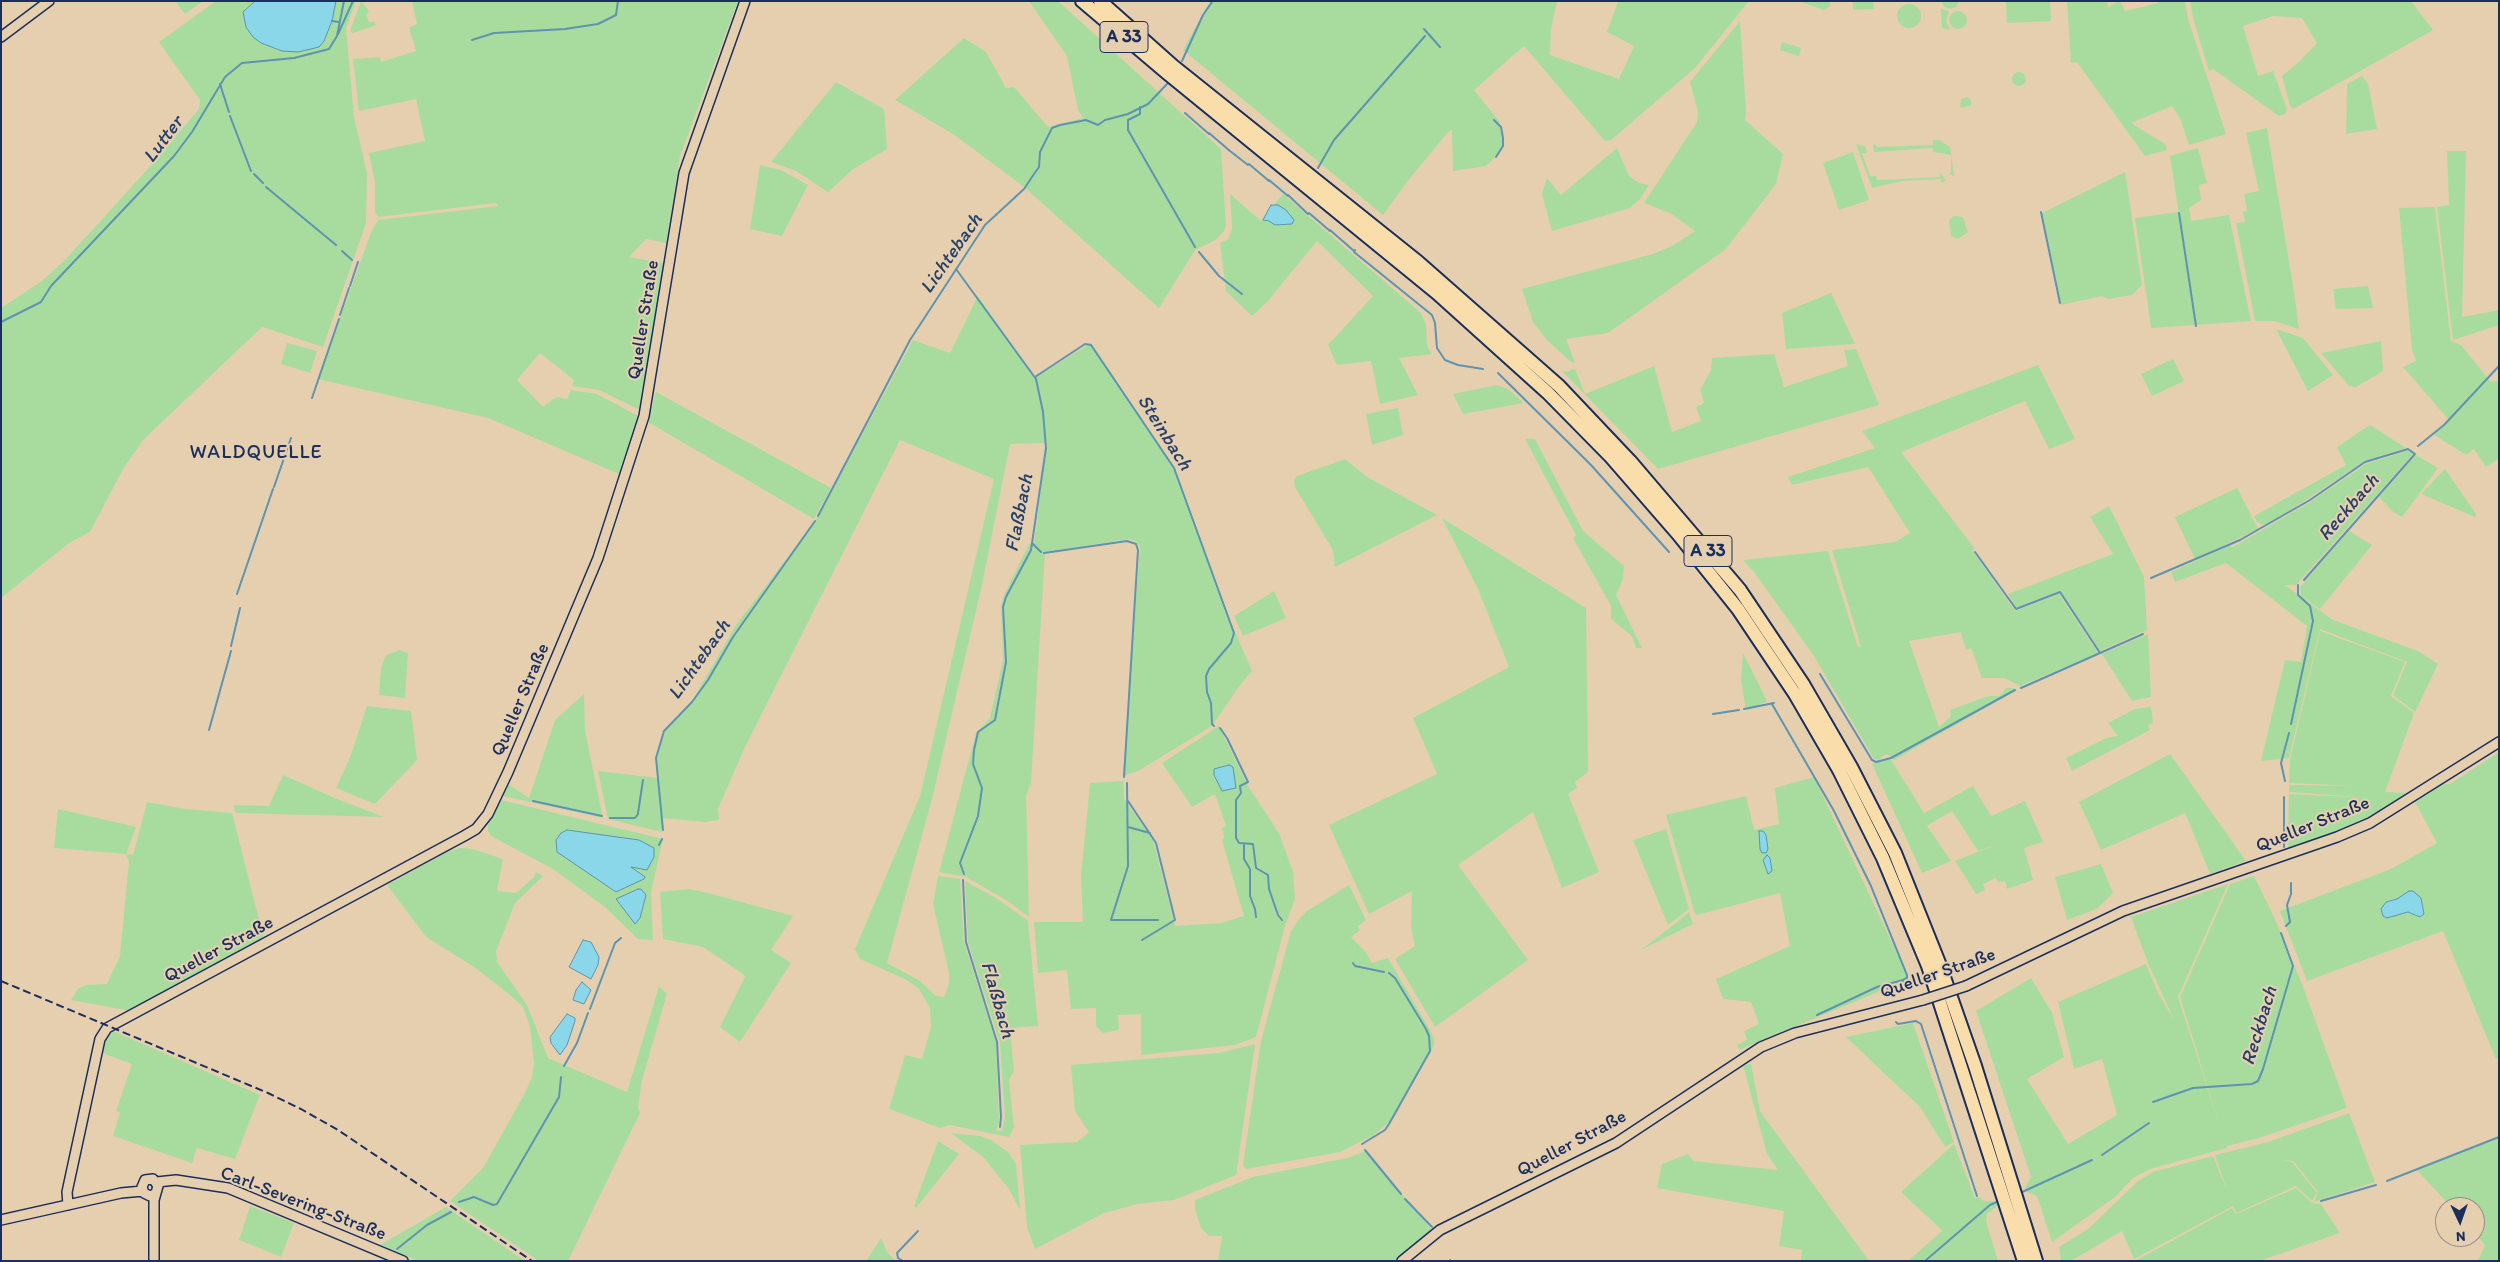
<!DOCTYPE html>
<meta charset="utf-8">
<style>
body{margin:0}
#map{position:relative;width:2500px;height:1262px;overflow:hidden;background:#e6cfaf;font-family:Itim,sans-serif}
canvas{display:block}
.frame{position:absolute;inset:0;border:2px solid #1b2f5e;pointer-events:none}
.north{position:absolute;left:2435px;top:1197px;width:50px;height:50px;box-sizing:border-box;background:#e6cfaf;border:1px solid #958f8f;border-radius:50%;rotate:177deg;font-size:14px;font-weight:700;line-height:20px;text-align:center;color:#1b2f5e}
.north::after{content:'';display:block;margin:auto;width:18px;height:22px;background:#1b2f5e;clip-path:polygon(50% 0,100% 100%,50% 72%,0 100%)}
</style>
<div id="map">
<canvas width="2500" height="1262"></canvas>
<div class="frame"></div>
<div class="north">N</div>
</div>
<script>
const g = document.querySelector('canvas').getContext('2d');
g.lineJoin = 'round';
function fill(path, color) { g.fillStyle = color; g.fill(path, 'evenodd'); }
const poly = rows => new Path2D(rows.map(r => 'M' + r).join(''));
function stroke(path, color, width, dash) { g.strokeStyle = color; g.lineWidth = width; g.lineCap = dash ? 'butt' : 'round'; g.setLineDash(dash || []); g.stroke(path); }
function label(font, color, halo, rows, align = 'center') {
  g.font = font + ' Itim,sans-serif'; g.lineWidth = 4; g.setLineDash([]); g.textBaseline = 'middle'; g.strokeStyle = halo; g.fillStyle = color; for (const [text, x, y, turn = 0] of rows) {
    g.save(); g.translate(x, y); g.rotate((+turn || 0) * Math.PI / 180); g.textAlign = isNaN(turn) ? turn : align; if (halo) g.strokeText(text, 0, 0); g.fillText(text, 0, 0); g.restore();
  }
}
fill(poly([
 [175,1,203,1,185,14],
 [216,1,255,1,246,8,244,18,246,27,261,43,282,51,332,21,336,1,356,1,346,28,354,117,367,173,366,223,323,347,262,327,143,440,123,469,90,532,69,543,1,598,1,308,42,281,65,260,155,161,199,109,200,100,159,42],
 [361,1,369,11,366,15,369,22,374,22,376,25,353,33,350,31],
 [412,1,738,1,680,156,666,243,646,239,629,257,663,263,640,410,599,390,572,386,574,380,540,353,517,380,543,407,556,397,567,399,571,390,597,394,638,416,619,474,488,418,318,379,372,230,378,220,498,206,496,203,378,217,375,212,375,183,369,153,425,141,416,99,359,111,353,59,380,57,381,62,416,51,409,28,417,24],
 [1029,1,1058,1,1221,149,1226,225,1224,231,1217,239,1195,250,1159,308,1023,186,953,134,895,100,964,38,986,52,1006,88,1014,87,1048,127,1083,118,1078,110,1067,56],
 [1210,1,1557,1,1551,29,1550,55,1619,79,1634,46,1607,32,1618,1,1749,1,1695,68,1611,140,1605,141,1524,46,1474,90,1499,121,1503,145,1495,157,1486,166,1453,171,1452,130,1449,131,1410,178,1383,215,1183,50],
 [1798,1,1830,1,1830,6,1824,10],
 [1873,1,1874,9,1853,10,1853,2],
 [1941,1,1959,1,1956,7,1949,9,1944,7],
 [2006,1,2050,1,2051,21,2007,23],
 [2067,1,2107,1,2108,7,2120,1,2125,11,2158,3,2158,1,2185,1,2188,19,2226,134,2189,145,2180,118,2172,106,2131,123,2165,144,2167,150,2145,156,2077,62,2071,63],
 [2190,1,2411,1,2433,30,2293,109,2290,106,2282,76,2300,61,2317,43,2302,18,2273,16,2243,26,2258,76,2273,71,2287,109,2285,114,2279,116,2213,69,2209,71,2193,18],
 '1897 16a12 12 0 1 1 24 0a12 12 0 1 1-24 0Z',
 [1941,8,1949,12,1946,21,1950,30,1942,28],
 '1949 20a9 9 0 1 1 18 0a9 9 0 1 1-18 0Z',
 [1740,21,1746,111,1745,120,1783,154,1776,184,1726,249,1608,333,1566,339,1575,363,1571,362,1546,339,1533,322,1522,289,1653,254,1674,245,1695,231,1670,213,1644,203,1697,122,1698,112,1690,82],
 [1782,42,1801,48,1799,56,1780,50],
 '2012 79a7 7 0 1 1 14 0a7 7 0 1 1-14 0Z',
 [2362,76,2368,84,2377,129,2346,134,2347,84],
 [836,82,884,109,887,149,852,170,828,192,796,171,771,162],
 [1967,97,1971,100,1971,106,1960,108,1961,99],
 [2267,128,2294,292,2299,329,2274,321,2255,321,2236,223,2245,222,2243,212,2247,211,2244,194,2259,191,2246,133],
 [1933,140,1939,140,1950,147,1954,176,1949,174,1951,172,1951,155,1933,152,1933,148,1874,152,1873,147,1874,143,1877,147,1933,145],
 [1856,144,1865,146,1867,153,1862,153,1870,176,1876,176,1877,180,1940,177,1940,172,1946,181,1941,183,1941,179,1902,181,1872,188],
 [1617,148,1629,176,1639,183,1649,185,1640,199,1630,208,1552,231,1542,194,1547,178,1561,195],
 [2198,148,2207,183,2199,185,2201,200,2189,208,2191,221,2229,215,2251,321,2196,325,2170,156],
 [2447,151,2466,151,2462,317,2499,310,2499,325,2453,340,2437,207,2449,205],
 [1853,152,1869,200,1839,210,1823,163],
 [760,165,781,170,808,185,782,236,750,229],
 [2125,172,2142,285,2132,295,2108,299,2102,296,2061,305,2042,213],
 [1230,194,1261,221,1271,205,1274,205,1283,194,1421,313,1426,325,1427,346,1432,354,1399,358,1418,395,1380,404,1371,361,1337,365,1328,345,1373,296,1317,241,1267,302,1252,316,1226,291,1220,243,1228,239,1232,229],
 [2435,207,2451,341,2461,345,2490,381,2499,381,2499,459,2486,467,2474,449,2466,455,2433,434,2449,420,2403,367,2416,361,2412,350,2399,208],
 [2178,212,2195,325,2151,328,2135,218],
 [1954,216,1963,217,1968,232,1958,239,1951,236,1949,220],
 [2368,286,2373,308,2336,309,2333,289],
 [1831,293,1855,344,1786,349,1782,313],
 [978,296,1035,378,1091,343,1175,468,1226,611,1252,671,1240,685,1212,726,1138,771,1123,776,1140,546,1134,540,1129,539,1045,552,1031,783,1026,796,1029,917,1006,900,966,877,939,872,976,733,990,718,1003,660,1001,605,1004,595,1029,544,1034,544,1047,443,1010,444,982,585,932,799,887,963,920,981,936,996,944,997,949,983,949,973,933,904,938,876,960,879,964,942,996,1042,999,1123,996,1130,1002,1131,1005,1117,1000,1043,968,942,965,881,996,898,1028,921,1038,1026,1010,1028,1014,1071,1009,1080,1014,1128,1009,1137,950,1125,940,1128,889,1109,905,1055,922,1059,931,1027,930,1008,919,989,907,980,860,959,855,949,920,796,994,479,900,440,744,749,718,809,719,820,705,822,662,818,662,832,608,819,598,771,658,778,657,758,665,731,692,701,736,625,816,520,913,340,950,353],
 [2276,329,2303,338,2333,375,2308,391],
 [2381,341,2383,371,2356,387,2349,386,2321,353],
 [287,343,317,351,310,373,281,364],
 [1856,349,1879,405,1658,469,1563,372,1575,369,1585,394,1654,366,1672,432,1701,421,1696,407,1704,403,1700,390,1711,370,1712,358,1774,354,1784,387,1848,366,1844,350],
 [2173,359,2184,381,2152,396,2141,374],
 [2038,365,2075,439,2049,449,2025,401,1901,452,1975,549,1972,550,2015,611,2059,594,2098,653,2020,686,2004,678,1982,678,1971,648,1966,650,1961,632,1909,641,1939,727,1951,716,1950,710,1988,696,1999,696,2006,688,2014,688,2015,691,1894,760,1887,754,1878,760,1874,759,1814,656,1754,572,1743,560,1828,551,1858,647,1861,647,1832,550,1895,542,1910,533,1868,467,1792,485,1788,477,1875,448,1862,431],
 [1497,385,1508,389,1524,403,1463,414,1453,394],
 [656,392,831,488,814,519,648,422],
 [1398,408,1403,435,1372,445,1366,414],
 [2370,425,2406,448,2365,461,2269,524,2264,525,2257,522,2254,516,2346,465,2337,447],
 [1525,439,1535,439,1583,531,1624,566,1623,579,1616,595,1642,648,1636,648,1632,636,1611,619,1611,606,1573,538,1576,535],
 [2409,450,2414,453,2296,585,2285,585,2333,620,2418,651,2438,664,2415,712,2393,695,2407,662,2320,629,2289,758,2261,761,2285,660,2301,662,2307,626,2226,563,2175,582,2171,572,2229,546,2233,547,2310,502,2366,464],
 [2416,455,2438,468,2402,517,2392,511,2379,497],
 [1345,459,1367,477,1437,515,1335,567,1333,550,1295,487,1294,480,1297,476],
 [2445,469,2476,514,2475,517,2421,494],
 [2237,488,2258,529,2195,559,2175,517],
 [2109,506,2144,577,2147,630,2100,651,2060,591,2016,608,2008,594,2113,554,2090,517],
 [1442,518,1586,608,1588,772,1575,782,1577,788,1568,794,1599,872,1562,888,1533,812,1458,865,1528,960,1435,1027,1395,959,1415,946,1411,928,1412,891,1369,914,1329,825,1437,774,1413,718,1509,667,1478,589],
 [2349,531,2372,545,2320,609,2301,596,2300,587],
 [1274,591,1286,618,1243,636,1234,616],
 [2320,631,2405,662,2391,696,2414,713,2385,792,2406,793,2369,821,2288,851,2288,837,2330,818,2288,836,2289,794,2374,798,2289,792,2289,785,2354,786,2289,783,2290,760],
 [2148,634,2151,697,2132,701,2102,654],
 [400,650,408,653,405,698,379,695,381,668,386,655],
 [1743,653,1767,701,1746,711,1741,680],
 [584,694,585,731,603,818,503,796,508,784,529,798,555,720],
 [367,706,411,711,417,760,375,804,336,788,351,755],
 [2151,707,2153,723,2148,725,2150,730,2072,771,2066,758,2106,738,2118,736,2108,723,2135,709],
 [1219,726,1248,786,1279,833,1293,872,1295,899,1285,926,1256,1037,1235,1045,1141,1055,1141,1014,1118,1015,1119,1030,1103,1033,1096,1026,1096,1008,1071,1009,1067,970,1038,973,1034,922,1083,922,1081,877,1090,783,1123,781,1124,799,1153,840,1175,926,1221,923,1244,916,1222,840,1224,838,1222,828,1226,826,1215,794,1192,807,1162,763],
 [2499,752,2499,1058,2496,1059,2443,931,2307,981,2280,911,2391,869,2437,843,2415,802,2443,784,2450,784],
 [2397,899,2420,917,2408,912,2388,918,2383,916,2390,900],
 [2170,754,2246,861,2210,874,2185,813,2101,850,2079,802],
 [1890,758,1924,813,1973,786,1991,816,2025,801,2043,842,2024,848,2033,880,2007,889,2005,881,1998,882,1996,878,1983,884,1985,890,1976,894,1955,861,1998,844,1978,851,1952,811,1927,826,1951,861,1922,873,1872,764],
 [283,775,337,799,384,817,236,813,233,805,269,806],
 [1814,777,1909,979,1739,1050,1737,1045,1747,1040,1744,1031,1759,1024,1751,1002,1723,999,1716,979,1790,946,1780,893,1697,915,1695,914,1666,815,1746,796,1754,830,1779,824,1775,788],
 [501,800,663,839,651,892,653,940,638,939,605,907,553,869,491,836,488,831,488,825],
 [147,802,185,809,232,813,264,939,131,1011,71,1000,79,988,86,985,107,984,120,956,129,862,126,854,54,848,58,809,136,827,127,852,127,854,133,855],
 [1666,829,1689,909,1668,925,1633,840],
 [460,848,473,849,503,859,497,891,516,893,534,877,536,872,543,876,515,903,496,951,497,962,527,1005,548,1058,627,1092,659,986,667,994,642,1080,638,1108,640,1113,568,1261,539,1261,450,1201,483,1168,525,1093,532,1077,534,1063,530,1027,523,1007,509,994,474,967,426,937,387,885,447,852],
 [2101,864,2113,893,2097,909,2067,920,2055,877],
 [2254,876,2274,917,2302,984,2347,1108,2259,1138,2227,1146,2227,1148,2150,1169,2133,1178,2115,1197,2052,1242,2037,1196,2027,1192,2025,1188,2031,1177,1976,1011,2031,978,2052,1013,2064,1057,2027,1079,2068,1144,2117,1115,2102,1059,2074,1069,2058,1002,2146,964,2158,993,2174,1020,2148,963,2131,917,2228,884,2178,997,2220,1127,2180,997,2230,884],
 [1349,885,1366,920,1358,926,1360,930,1351,937,1365,951,1372,963,1388,958,1430,1030,1434,1038,1434,1046,1391,1121,1372,1136,1340,1152,1246,1169,1243,1165,1261,1041,1291,931,1299,919,1307,911],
 [689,889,708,893,793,916,771,950,791,963,740,1042,720,1027,745,977,743,974,703,947,663,939,660,892],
 [1689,912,1693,924,1641,950,1677,922],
 [1913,1023,1954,1142,1945,1147,1920,1107,1846,1037],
 [113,1031,260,1095,235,1159,197,1148,192,1163,113,1136,120,1112,116,1111,132,1064,102,1053,107,1037],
 [1255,1044,1236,1175,1174,1200,1137,1204,1104,1213,1035,1249,1027,1227,1020,1145,1077,1142,1089,1132,1075,1111,1071,1065,1219,1053],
 [1751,1064,1760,1111,1869,1261,1801,1261,1802,1250,1779,1246,1784,1211,1657,1188,1662,1164,1688,1154,1693,1161,1778,1170,1767,1154,1743,1065],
 [2349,1113,2375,1182,2314,1202,2318,1192,2293,1161,2282,1160,2292,1162,2317,1193,2312,1201,2296,1186,2236,1213,2229,1196,2233,1206,2134,1259,2122,1231,2071,1261,2061,1261,2059,1247,2088,1229,2138,1181,2153,1172,2213,1156,2228,1193,2215,1155,2268,1142],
 [951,1133,980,1136,991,1140,1008,1152,1016,1164,1020,1210,1009,1189,983,1157],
 [2499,1138,2499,1261,2478,1261,2485,1245,2475,1233,2475,1207,2451,1207,2416,1169],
 [938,1141,959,1154,916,1208,914,1206],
 [1954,1144,1975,1198,1979,1197,1984,1201,1996,1201,1997,1206,1987,1214,1986,1221,1998,1261,1908,1261,1942,1231,1945,1233,1901,1192],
 [1366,1151,1432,1230,1395,1261,1218,1261,1222,1236,1209,1236,1201,1228,1195,1209,1195,1200,1253,1177,1347,1158],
 [2296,1188,2312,1203,2321,1204,2340,1233,2259,1261,2135,1261,2232,1208,2236,1214],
 [250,1206,294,1223,281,1257,239,1240],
 [446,1207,525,1261,418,1261,380,1245],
 [881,1238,887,1252,896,1261,866,1261]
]), '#a8dc9f');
const water = poly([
 [255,1,336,1,332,21,324,41,319,47,298,52,282,51,261,43,253,37,246,27,243,12,255,1],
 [1271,205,1278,205,1286,210,1294,220,1292,224,1275,225,1269,221,1263,220,1271,205],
 [1229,765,1233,767,1236,788,1222,791,1214,775,1214,769,1229,765],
 [567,830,639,840,654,848,654,857,647,870,631,867,645,877,644,879,616,892,557,852,556,840,561,833,567,830],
 [1759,831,1763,831,1766,835,1768,849,1766,853,1762,853,1760,849,1759,831],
 [1767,855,1770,858,1772,871,1768,874,1763,860,1767,855],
 [638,889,641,889,646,895,640,918,635,924,616,899,638,889],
 [2409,891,2413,891,2421,898,2424,914,2420,917,2408,912,2387,918,2383,916,2381,909,2386,902,2397,899,2409,891],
 [583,940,591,942,599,957,598,965,591,979,569,967,583,940],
 [582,982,591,990,584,1004,573,1000,576,990,582,982],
 [567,1014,575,1018,575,1021,567,1045,560,1055,551,1043,550,1037,567,1014]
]);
fill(water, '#89d7e8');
stroke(water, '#5d94b1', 1);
stroke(poly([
 [332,21,339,22],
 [1424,29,1440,47],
 [338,34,353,1],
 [472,40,494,33,565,29,598,24,616,15,618,1],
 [1182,61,1203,15,1212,2],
 [220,84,229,112],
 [1140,107,1140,114,1128,120,1128,130,1195,247],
 [1185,113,1209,134],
 [230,116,251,171],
 [1494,120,1501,127,1503,138,1503,146,1496,157],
 [1209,133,1230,151],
 [1230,151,1248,165],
 [1249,164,1269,181],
 [1318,168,1334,140,1425,36],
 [254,174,263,183],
 [1269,180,1288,196],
 [266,187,336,245],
 [1288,195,1308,214],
 [2041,212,2060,303],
 [1309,213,1330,231],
 [2179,213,2196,326],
 [1330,230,1354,251],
 [1355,250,1354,252,1432,315,1435,323,1437,348,1445,360,1458,365,1483,369],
 [342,251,352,260],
 [1199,252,1219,276,1242,294],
 [956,269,1036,379,1043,412,1046,448,1031,550,1006,597,1003,607,1006,662,995,720,978,732,974,750,973,764,982,788,978,816,960,863,964,874],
 [350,286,358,262],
 [340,315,349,288],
 [1,322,41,302,51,286,174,156,192,132,225,77,242,63,294,58,329,49,337,36,344,1],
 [1498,373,1591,465,1669,552],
 [1035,377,1085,344,1091,345,1174,468,1234,633,1231,643,1209,669,1206,676,1207,692,1211,703,1212,724,1214,726],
 [312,398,339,319],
 [2418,446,2444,425,2499,366],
 [274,487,291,438],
 [818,516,910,340,985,225,1024,189,1034,174,1039,167,1040,152,1052,128,1060,125,1086,120,1098,125,1105,120,1128,114,1148,104,1168,83],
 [1032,543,1041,552],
 [1975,552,2016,609,2060,592,2100,653],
 [1044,553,1127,541,1136,544,1138,550,1124,777],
 [2151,578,2240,540,2310,500,2365,462,2408,449,2415,454,2304,580],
 [237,594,273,489],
 [231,646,240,608],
 [1820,674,1872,760,1876,762,1891,758,2015,690],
 [2021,688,2143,634],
 [1772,704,1834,811,1871,886,1907,975,1907,978,1903,980,1877,987,1817,1015],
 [1744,709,1774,703],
 [1713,714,1739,710],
 [2291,724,2313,621,2310,606,2298,595,2298,585],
 [1220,728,1227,738,1248,782,1240,786,1241,793,1236,800,1236,838,1239,843,1253,844,1256,868,1268,875,1269,889,1278,915,1282,920],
 [209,730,231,651],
 [2285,781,2281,763,2289,733],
 [1127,783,1128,866,1111,920,1158,920],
 [2284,797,2284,847],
 [533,801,602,816],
 [1128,801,1156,843,1175,920,1142,940],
 [638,813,643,780],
 [610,818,635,818,638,814],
 [1128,827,1150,833],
 [663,830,656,758,664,731,692,702,708,680,733,637,815,521],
 [659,845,662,839],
 [1244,845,1244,859,1250,869,1250,896,1255,909,1256,917],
 [963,880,966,942,997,1042,1001,1117,1000,1127],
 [2286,926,2290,922,2287,905,2291,894,2291,883],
 [1353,963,1355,966,1384,972],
 [1903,980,1905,987],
 [1887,986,1888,992],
 [590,1009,615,943,621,938],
 [1896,1022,1898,1024,1916,1021,1921,1024,1977,1196],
 [564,1066,577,1043,588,1013],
 [2153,1102,2193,1088,2252,1084,2258,1081,2263,1069,2293,966,2281,933],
 [1362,1144,1385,1130,1389,1124,1430,1051,1429,1036,1426,1029,1395,978,1389,973],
 [1365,1150,1401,1194],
 [2102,1155,2149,1123],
 [2387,1181,2499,1137],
 [2020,1193,2092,1160],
 [1405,1199,1432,1227],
 [2321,1201,2376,1185],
 [459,1202,474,1197,493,1205,497,1204,559,1097,561,1077],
 [397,1249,427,1225,451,1212],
 [903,1261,898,1258,897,1253,918,1231],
 [1450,1261,1450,1260],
 [1925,1261,1990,1205,1999,1201]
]), '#5d94b1', 2);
const tertiary = poly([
 [1966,986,2123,911,2337,837,2370,823,2499,742],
 [157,1182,176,1180,228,1188,403,1261],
 [68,1205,67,1192,100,1039,107,1028,464,836,476,829,488,814,508,772,598,558,644,416,684,173,745,1],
 [1,1220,121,1193,143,1191],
 [154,1261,154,1200,158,1186,153,1179,145,1180,142,1187,144,1193,150,1196,155,1194],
 [1402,1261,1440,1230,1616,1143,1761,1047,1795,1033,1923,1000]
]);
const secondary = poly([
 [1,37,49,1]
]);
const motorway = poly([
 [1082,1,1167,73,1437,293,1548,393,1611,457,1678,534,1738,609,1795,694,1839,770,1883,858,1928,966,2024,1261],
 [1100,1,1173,66,1418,262,1559,386,1630,461,1740,590,1803,684,1851,767,1895,853,1939,963,1975,1066,2036,1261]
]);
stroke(tertiary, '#1b2f5e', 12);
stroke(secondary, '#1b2f5e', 12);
stroke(motorway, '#1b2f5e', 16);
stroke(tertiary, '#e6cfaf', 9);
stroke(secondary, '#e6cfaf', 9);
stroke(motorway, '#f9deab', 12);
stroke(poly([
 [1,981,268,1093,301,1109,338,1130,532,1261]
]), '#1b2f5e', 2, [8, 4]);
const tertiaryBridge = poly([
 [1923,1000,1966,986]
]);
stroke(tertiaryBridge, '#1b2f5e', 12, []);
stroke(tertiaryBridge, '#e6cfaf', 9);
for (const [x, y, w] of [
 [1124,37,48],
 [1708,551,48]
]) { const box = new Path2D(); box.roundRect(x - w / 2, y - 15.5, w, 31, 4); g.fillStyle = '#e6cfaf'; g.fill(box); stroke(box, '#1b2f5e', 1); }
label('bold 18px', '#1b2f5e', null, [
 ["A 33",1124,37],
 ["A 33",1708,551]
]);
label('19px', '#1b2f5e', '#e6cfaf', [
 ["Queller Straße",644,320,-81],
 ["Queller Straße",521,700,-67],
 ["Queller Straße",2313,825,-22],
 ["Queller Straße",219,950,-28],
 ["Queller Straße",1938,974,-19],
 ["Queller Straße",1572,1144,-28],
 ["Carl-Severing-Straße",303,1204,21]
]);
label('italic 20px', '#26406c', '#e6cfaf', [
 ["Lutter",164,140,-53],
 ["Lichtebach",952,254,-55],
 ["Steinbach",1164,433,58],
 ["Reckbach",2349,508,-49],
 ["Flaßbach",1020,513,-79],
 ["Lichtebach",700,660,-55],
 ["Flaßbach",997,1000,74],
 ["Reckbach",2260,1026,-73]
]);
g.letterSpacing = '1px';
label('20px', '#1b2f5e', '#e6cfaf', [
 ["WALDQUELLE",256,453]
]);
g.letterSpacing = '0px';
</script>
